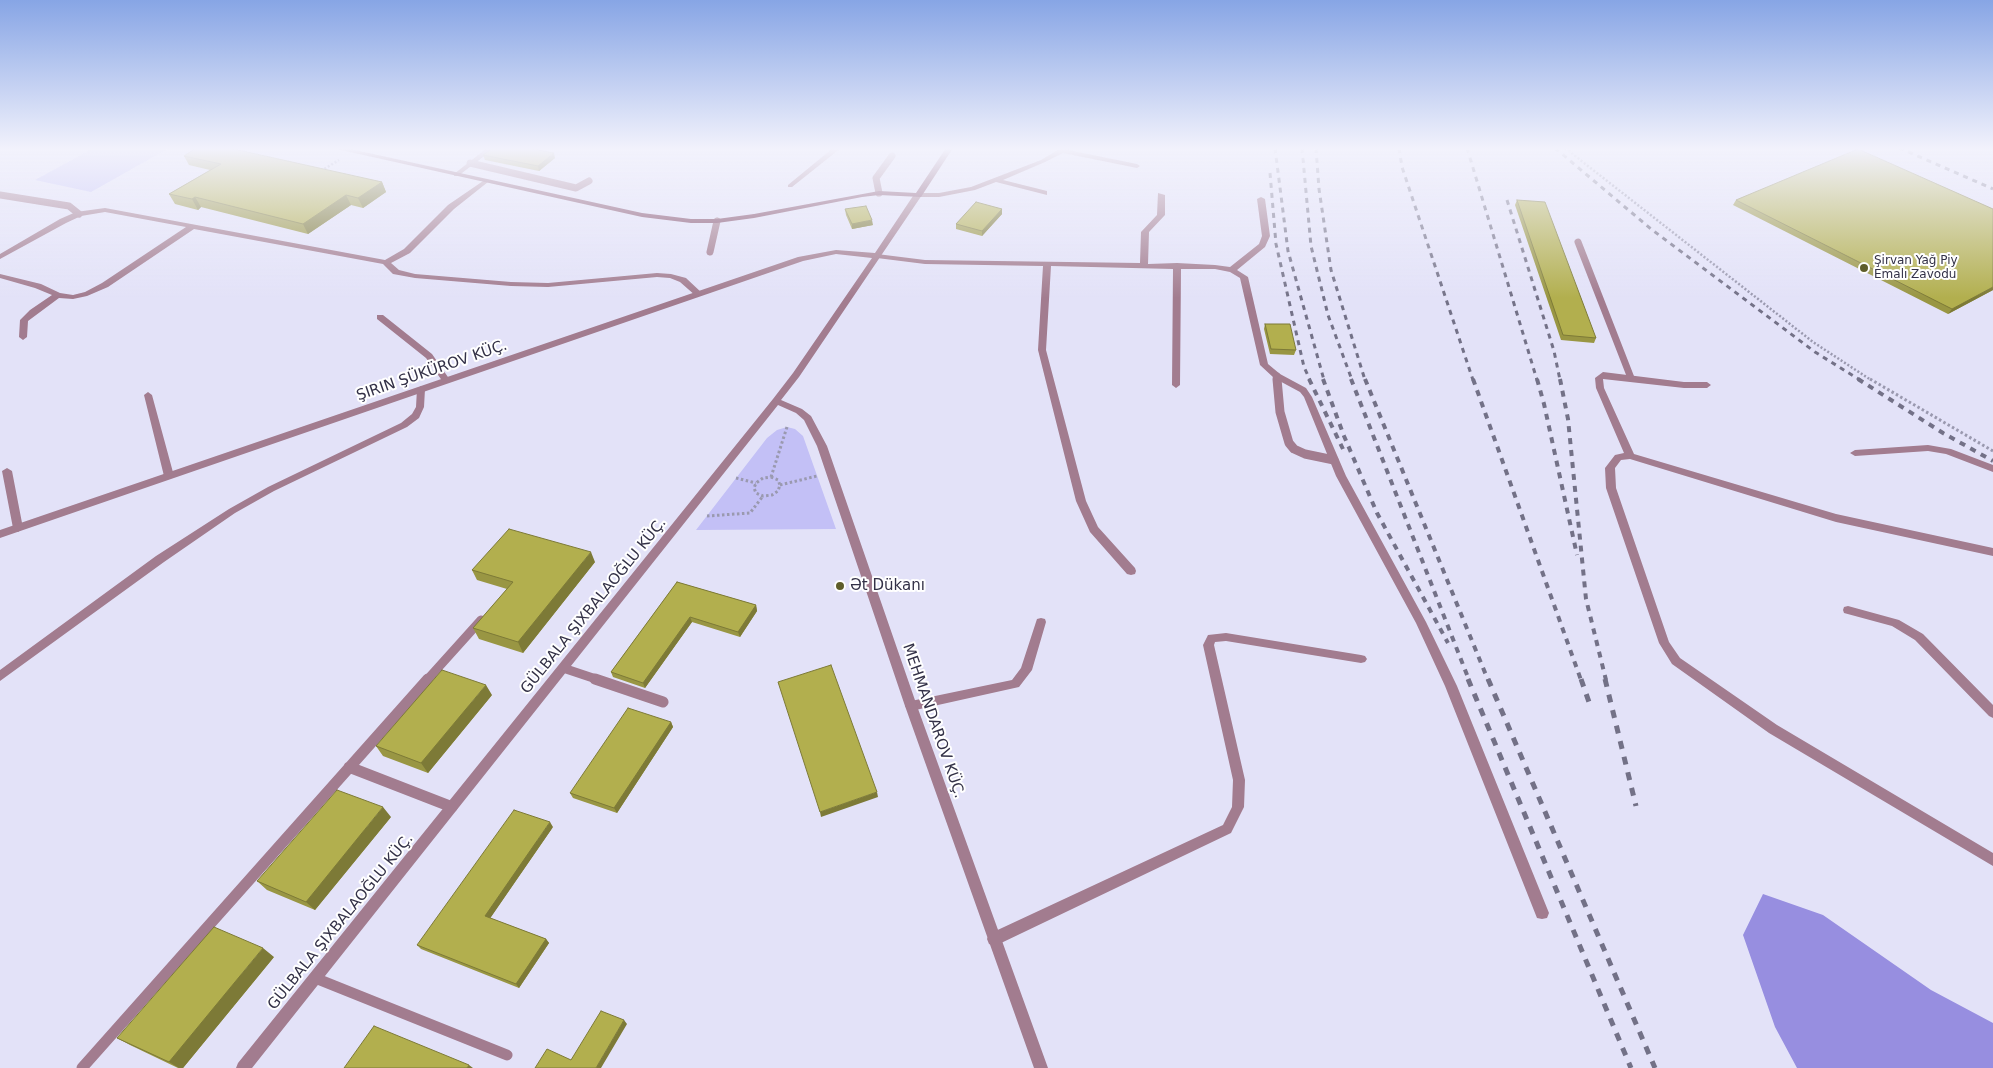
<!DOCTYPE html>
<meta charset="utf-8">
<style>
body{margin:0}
canvas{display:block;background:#e3e2f8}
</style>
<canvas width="1993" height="1068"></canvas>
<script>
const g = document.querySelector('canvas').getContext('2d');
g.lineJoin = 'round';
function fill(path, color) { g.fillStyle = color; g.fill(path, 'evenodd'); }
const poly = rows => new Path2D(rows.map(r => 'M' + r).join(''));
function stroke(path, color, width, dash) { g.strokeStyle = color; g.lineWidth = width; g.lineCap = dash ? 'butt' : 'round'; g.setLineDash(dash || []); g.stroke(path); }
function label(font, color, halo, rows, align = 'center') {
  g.font = font + ' "DejaVu Sans",sans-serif'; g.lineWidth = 4; g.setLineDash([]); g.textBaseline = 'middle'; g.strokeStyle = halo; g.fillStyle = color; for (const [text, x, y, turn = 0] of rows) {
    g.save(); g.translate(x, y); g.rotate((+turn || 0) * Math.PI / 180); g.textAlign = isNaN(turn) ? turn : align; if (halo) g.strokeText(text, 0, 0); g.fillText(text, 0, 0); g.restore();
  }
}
fill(poly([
 [94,148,169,148,91,192,35,180],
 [787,427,795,429,803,436,836,529,696,530,767,438,777,430]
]), '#c3c0f6');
fill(poly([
 [1763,894,1823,915,1931,990,1993,1023,1993,1068,1797,1068,1775,1027,1743,935]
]), '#978ee0');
stroke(poly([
 [1565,148,1813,342,1871,380],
 [321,171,339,160]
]), '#9a99af', 2.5, [2, 2]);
stroke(poly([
 [1870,379,1993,451],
 [771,477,787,427],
 [771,477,778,480,780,485,778,491,772,495,763,496,756,493,754,488,756,483,763,478,771,477],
 [736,478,756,483],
 [780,485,817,476],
 [707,516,750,513,763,496]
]), '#9a99af', 3, [2.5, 2.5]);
stroke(poly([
 [470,163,576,188,589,181],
 [879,193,876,178,892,156],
 [0,195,69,206,79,214],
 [1578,242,1631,378],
 [710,252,717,221],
 [1277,376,1277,380]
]), '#a27c8f', 7);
stroke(poly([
 [1277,379,1280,412,1289,443,1294,449,1305,454,1334,460],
 [563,668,599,680],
 [427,680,481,620]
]), '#a27c8f', 9);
stroke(poly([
 [595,679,663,702],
 [349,767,452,807],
 [315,978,507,1055],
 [82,1068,428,679]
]), '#a27c8f', 11);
fill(poly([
 [487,148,495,148,458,176,454,176,454,174,487,148],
 [833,148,841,148,792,187,788,187,788,185,833,148],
 [1061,148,1070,148,1068,150,1137,164,1140,166,1137,168,1063,153,1045,162,1003,180,1047,191,1047,195,996,182,975,190,939,197,918,197,914,195,918,193,939,193,971,187,1041,160,1061,148],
 [486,179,489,181,488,182,454,209,410,253,391,263,399,270,415,274,511,282,548,283,657,273,671,274,686,278,703,294,699,296,696,296,680,282,670,278,657,277,548,287,511,286,415,278,393,274,383,264,194,229,108,287,87,296,73,299,59,298,28,321,27,337,23,340,19,337,20,320,30,310,52,295,35,288,0,278,0,274,41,284,60,293,73,295,85,292,102,283,186,227,105,212,81,216,66,223,0,259,0,254,60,219,76,212,105,208,385,260,404,249,448,205,486,179],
 [1158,193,1165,195,1165,215,1149,232,1148,264,1177,263,1215,265,1230,267,1259,244,1262,236,1257,199,1261,197,1265,199,1270,236,1265,247,1237,270,1248,277,1268,364,1280,374,1306,388,1312,397,1346,476,1426,622,1457,686,1549,913,1547,918,1542,919,1537,918,1445,686,1416,623,1336,476,1304,397,1300,392,1274,378,1260,365,1240,278,1230,272,1215,269,1181,269,1180,385,1176,388,1172,385,1173,269,1051,266,1046,350,1086,501,1098,527,1135,568,1136,571,1135,574,1131,575,1127,574,1090,532,1076,501,1038,350,1043,266,925,264,877,258,873,256,877,254,925,260,1140,263,1141,232,1157,215,1158,193],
 [377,315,383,315,432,354,450,380,449,382,443,382,426,358,377,319,377,315],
 [1603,372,1684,382,1707,382,1711,385,1707,388,1684,388,1603,379,1604,388,1634,454,1836,514,1993,548,1993,556,1836,522,1630,459,1621,460,1615,468,1616,488,1669,642,1680,658,1777,725,1993,853,1993,866,1769,733,1672,664,1659,643,1606,488,1605,468,1615,455,1624,453,1596,388,1595,378,1603,372],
 [421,386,425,389,424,407,419,418,407,427,274,491,235,513,164,562,0,681,0,670,156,556,229,509,268,487,401,423,412,414,416,407,417,389,421,386],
 [148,392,152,395,174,476,169,479,164,476,144,395,148,392],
 [1928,445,1951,449,1993,465,1993,472,1946,454,1928,451,1855,456,1850,453,1855,450,1928,445],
 [7,468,12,471,23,528,18,532,13,528,2,471,7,468],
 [1848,606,1899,620,1923,634,1993,705,1993,718,1989,716,1915,640,1892,626,1844,613,1843,610,1844,607,1848,606],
 [1041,618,1045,619,1046,622,1032,670,1019,687,911,711,907,709,905,706,907,703,911,701,1012,680,1021,668,1036,622,1037,619,1041,618],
 [1226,633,1361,655,1365,656,1367,659,1365,662,1361,663,1226,641,1215,642,1214,645,1245,780,1244,807,1231,833,999,944,994,946,989,944,987,939,989,934,1223,825,1232,807,1233,780,1203,645,1208,635,1226,633]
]), '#a27c8f');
fill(poly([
 [915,193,922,195,799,377,781,400,802,409,811,416,827,446,917,706,1048,1068,1034,1068,905,706,817,446,804,420,796,413,778,405,252,1068,236,1068,238,1063,773,399,793,373,872,258,836,254,803,261,0,538,0,530,798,257,836,250,875,253,915,193]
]), '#a27c8f');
fill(poly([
 [332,148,346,148,642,213,691,219,717,219,754,214,879,191,916,193,946,148,953,148,921,197,879,195,862,197,754,218,717,223,691,223,642,217,332,148]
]), '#7f4a66');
stroke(poly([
 [1275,148,1288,251,1324,380],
 [1302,148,1311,246,1328,315,1352,380],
 [1316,148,1319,189,1331,270,1365,380],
 [1399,148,1402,167,1473,380],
 [1467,148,1537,380],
 [1555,148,1651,229,1815,352,1860,380],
 [1899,148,1993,189],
 [1270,173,1276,244,1304,367,1310,380],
 [1507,200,1554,351,1560,380]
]), '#737187', 3, [5, 5]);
stroke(poly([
 [1309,379,1343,449],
 [1323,379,1344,436,1377,513,1448,643],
 [1351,379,1469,680],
 [1365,379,1488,680],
 [1473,379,1581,680],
 [1537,379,1544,404,1577,555],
 [1560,379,1568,419,1586,599,1606,680],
 [1858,379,1943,433,1993,461]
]), '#737187', 4, [6, 6]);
stroke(poly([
 [1468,679,1631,1068],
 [1488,679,1655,1068],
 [1581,679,1590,705],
 [1605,679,1636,806]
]), '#737187', 5, [8, 8]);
fill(poly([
 [905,148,918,148,917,150],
 [483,155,555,158,539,171,485,160],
 [184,156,382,182,386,192,363,208,351,205,308,234,201,207,198,210,175,204,169,194,210,170,189,165],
 [1517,200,1596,338,1594,343,1561,340,1515,205],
 [1736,200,1993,209,1993,290,1948,314,1733,205],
 [845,209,873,225,852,229,846,215],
 [1002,209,1002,214,982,236,956,229,956,224],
 [1265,324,1296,350,1294,355,1270,354,1264,329],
 [595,562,523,653,479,639,473,628,507,589,477,580,472,570],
 [677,582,756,605,757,611,740,637,692,622,645,688,613,677,611,672],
 [492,695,428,773,383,756,376,746],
 [671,722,673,727,617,813,573,798,570,793],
 [391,817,315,910,267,890,257,881],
 [553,827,490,918,546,939,549,943,519,988,421,949,417,945],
 [274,957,183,1068,178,1068,130,1045,117,1038]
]), '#999643');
fill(poly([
 [554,153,555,158,539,171,538,166],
 [382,182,386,192,363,208,358,198],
 [346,195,351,205,308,234,303,224],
 [195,197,201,207,198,210,192,199],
 [1002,209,1002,214,982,236,982,231],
 [872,220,873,225,852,229,852,224],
 [1993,287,1993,290,1948,314,1952,309],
 [591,552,595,562,523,653,518,642],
 [756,605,757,611,740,637,738,632],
 [690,617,692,622,645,688,643,683],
 [486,685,492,695,428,773,421,763],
 [671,722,673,727,617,813,614,808],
 [877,792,878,797,821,817,820,812],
 [383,807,391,817,315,910,306,902],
 [550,822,553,827,489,920,485,916],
 [546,939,549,943,519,988,516,984],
 [263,948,274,957,183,1068,179,1068,169,1062],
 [624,1020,627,1024,601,1068,596,1068],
 [469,1065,473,1068,467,1068]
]), '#7d7a37');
const building = poly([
 [196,148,229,148,382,182,358,198,346,195,303,224,195,197,192,199,169,194,221,164,184,156,196,148],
 [493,148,528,148,554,153,538,166,483,155,493,148],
 [1858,149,1993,209,1993,287,1952,309,1736,200,1858,149],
 [1517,200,1545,202,1596,338,1563,335,1517,200],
 [976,202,1002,209,982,231,956,224,976,202],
 [866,206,872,220,852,224,845,209,866,206],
 [1265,324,1290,324,1296,350,1271,349,1265,324],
 [509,529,591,552,518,642,473,628,513,582,472,570,509,529],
 [677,582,756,605,738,632,690,617,643,683,611,672,677,582],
 [831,665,877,792,820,812,778,682,831,665],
 [442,670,486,685,421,763,376,746,442,670],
 [628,708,671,722,614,808,570,793,628,708],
 [337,790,383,807,306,902,257,881,337,790],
 [514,810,550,822,485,916,546,939,516,984,417,945,514,810],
 [214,927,263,948,169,1062,117,1038,214,927],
 [601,1011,624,1020,596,1068,535,1068,547,1049,571,1060,601,1011],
 [374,1026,469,1065,467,1068,344,1068,374,1026]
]);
fill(building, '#b2af4e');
stroke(building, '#7d7a37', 1);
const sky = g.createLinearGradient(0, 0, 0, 298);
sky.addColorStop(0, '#87a5e5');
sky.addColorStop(0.5, '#f2f2fc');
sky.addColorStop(1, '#f2f2fc00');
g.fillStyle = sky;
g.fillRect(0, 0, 1993, 298);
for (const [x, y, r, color] of [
 [1864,268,5,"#5e5d2a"],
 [840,586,5,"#5e5d2a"]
]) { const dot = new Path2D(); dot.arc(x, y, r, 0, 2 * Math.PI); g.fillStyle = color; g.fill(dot); stroke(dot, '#fff', 2); }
label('12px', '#333147', '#fff', [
 ["Şirvan Yağ Piy",1874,261],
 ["Emalı Zavodu",1874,275]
], 'left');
label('15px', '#333147', '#fff', [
 ["ŞIRIN ŞÜKÜROV KÜÇ.",432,371,-19],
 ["GÜLBALA ŞIXBALAOĞLU KÜÇ.",594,606,-51],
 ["MEHMANDAROV KÜÇ.",933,721,71],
 ["GÜLBALA ŞIXBALAOĞLU KÜÇ.",341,922,-51]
]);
label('15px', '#333147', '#fff', [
 ["Ət Dükanı",850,586]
], 'left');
</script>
